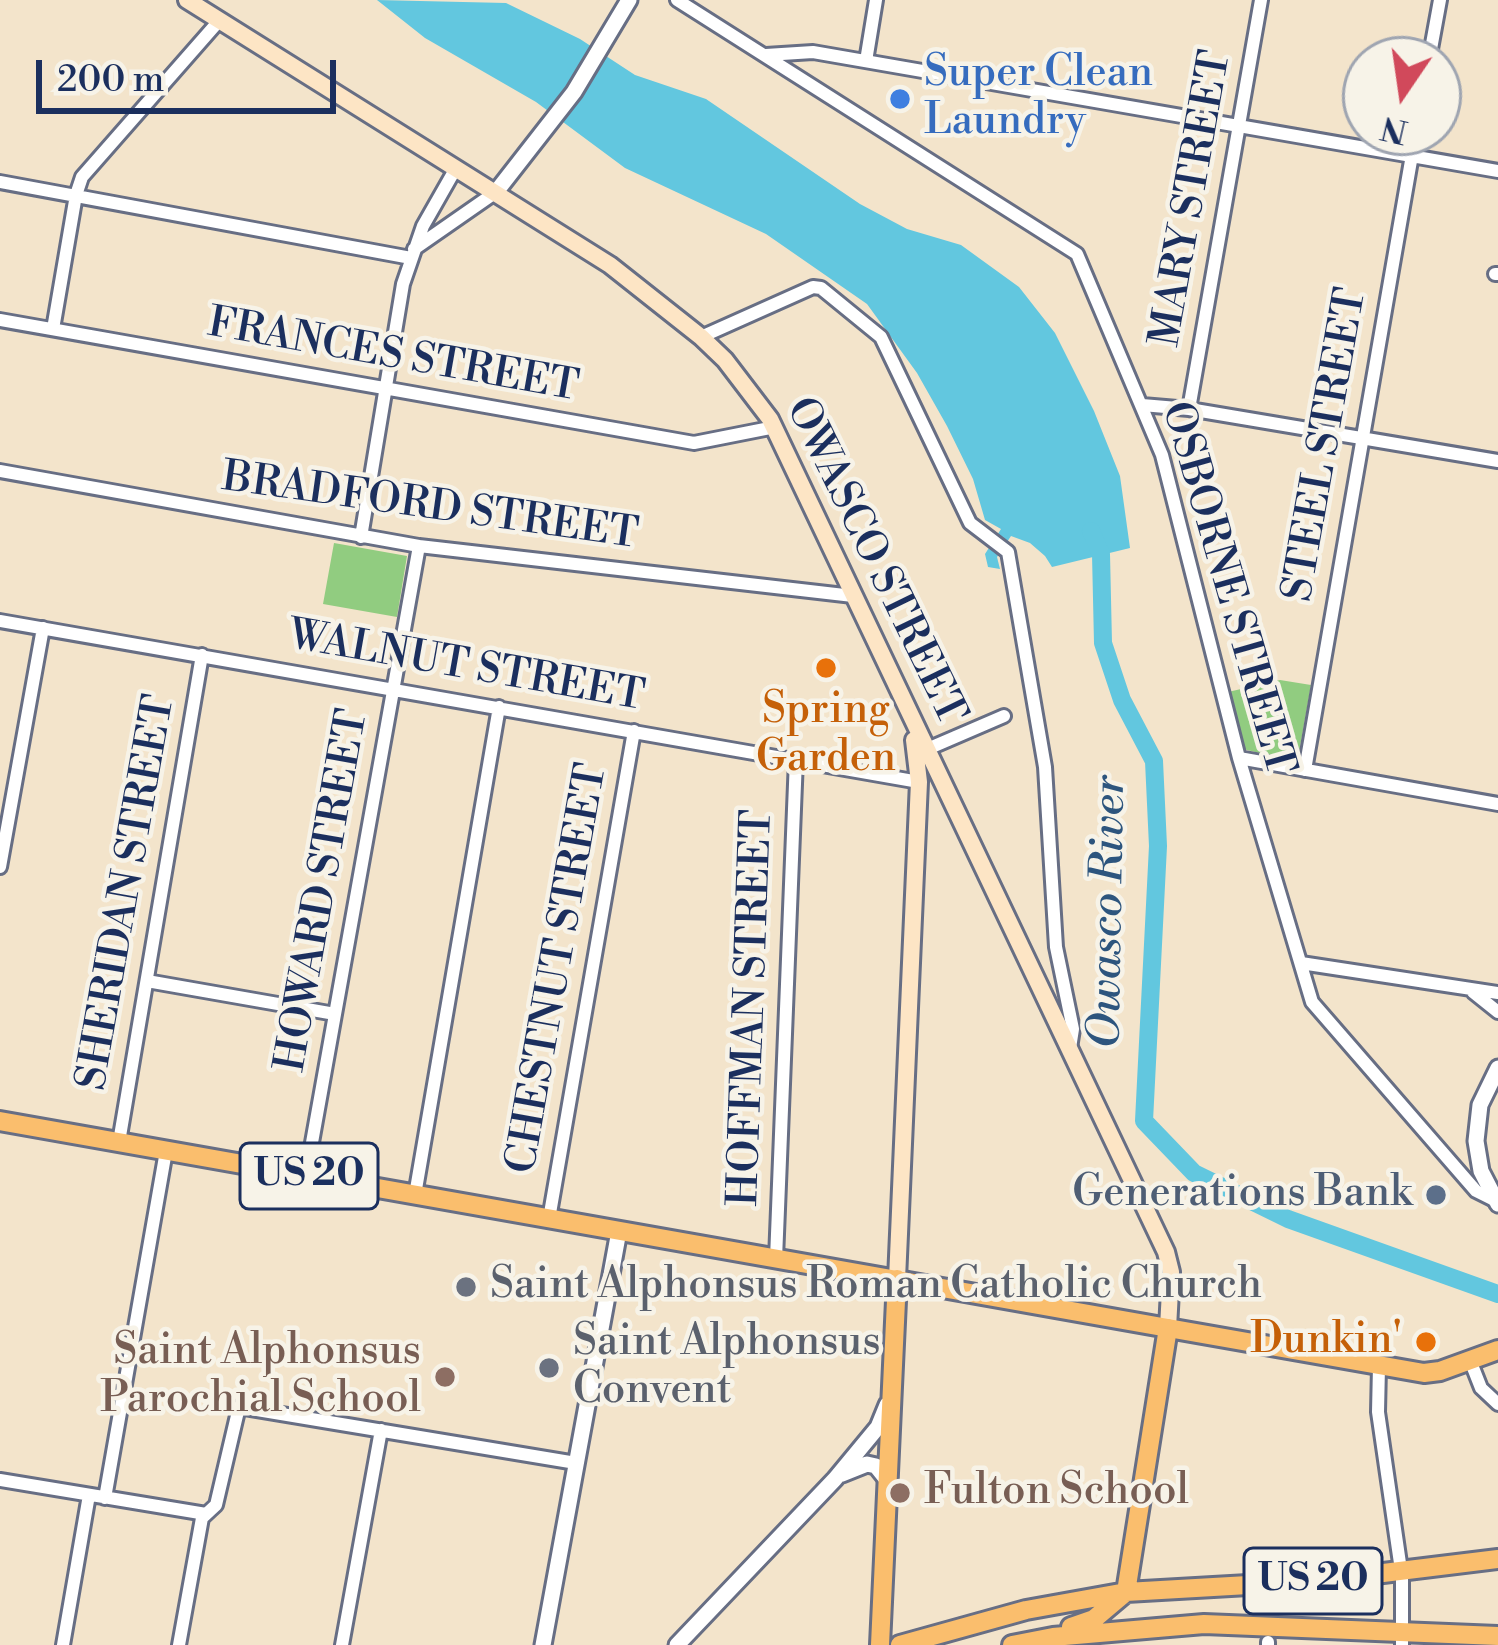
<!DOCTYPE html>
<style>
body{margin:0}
#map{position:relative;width:1498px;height:1645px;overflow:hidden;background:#f3e4cb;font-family:"Libre Bodoni",serif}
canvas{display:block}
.north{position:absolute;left:1342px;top:36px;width:120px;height:120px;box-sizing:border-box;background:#f7f3e8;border:3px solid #9fa5b1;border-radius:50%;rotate:193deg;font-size:33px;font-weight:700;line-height:48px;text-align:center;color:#1b2f5e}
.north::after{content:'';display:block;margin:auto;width:42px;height:54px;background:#d1495b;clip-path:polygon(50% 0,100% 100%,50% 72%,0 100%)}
.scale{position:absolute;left:36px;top:60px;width:300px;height:54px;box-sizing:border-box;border:6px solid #1b2f5e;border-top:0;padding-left:15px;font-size:36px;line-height:42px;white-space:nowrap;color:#1b2f5e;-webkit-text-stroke:9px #f7f3e8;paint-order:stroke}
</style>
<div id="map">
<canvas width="1498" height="1645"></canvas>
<div class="north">N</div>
<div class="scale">200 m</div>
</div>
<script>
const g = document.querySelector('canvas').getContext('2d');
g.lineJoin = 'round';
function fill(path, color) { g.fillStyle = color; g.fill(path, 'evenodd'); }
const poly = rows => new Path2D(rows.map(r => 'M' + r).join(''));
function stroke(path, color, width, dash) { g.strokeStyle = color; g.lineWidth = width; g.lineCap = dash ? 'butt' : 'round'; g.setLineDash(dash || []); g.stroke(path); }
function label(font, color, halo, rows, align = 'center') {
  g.font = font + ' "Libre Bodoni",serif'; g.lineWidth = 9; g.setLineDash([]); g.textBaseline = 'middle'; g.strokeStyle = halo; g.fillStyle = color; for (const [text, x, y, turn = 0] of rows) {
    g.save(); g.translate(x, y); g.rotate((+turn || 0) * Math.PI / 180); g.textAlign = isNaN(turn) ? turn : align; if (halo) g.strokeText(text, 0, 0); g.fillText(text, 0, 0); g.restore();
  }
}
fill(poly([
 [334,543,407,556,397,617,323,604],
 [1280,680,1311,685,1298,758,1292,761,1243,749,1228,692]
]), '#91cc80');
fill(poly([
 [377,0,506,3,580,39,635,75,706,99,860,204,907,229,961,245,1019,287,1055,333,1094,411,1120,476,1130,548,1052,567,1045,556,1030,543,1011,536,997,557,1000,569,988,567,985,554,1001,529,985,520,973,479,947,426,917,373,867,304,766,234,625,168,536,102,425,38]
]), '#62c7df');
stroke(poly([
 [1091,531,1101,554,1103,643,1122,700,1154,761,1158,846,1144,1121,1194,1173,1288,1219,1498,1294]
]), '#62c7df', 18);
const minor = poly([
 [677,0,1077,254,1162,455,1239,758,1312,1002,1476,1191,1496,1201],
 [766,55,813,52,1498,171],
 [1429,60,1440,0],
 [866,61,876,0],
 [0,182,411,258],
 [414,249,496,192],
 [1495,274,1498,274],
 [0,320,694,443,775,427],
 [53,329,76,195,82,177,218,22],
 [701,337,813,287,821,288,881,337,970,523,1008,552,1045,767,1056,947,1073,1029,1070,1048],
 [1142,405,1189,409,1498,461],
 [1189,409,1261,0],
 [0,471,419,546,853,596],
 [361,537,403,284,423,226,456,168],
 [0,621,919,782],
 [925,750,1004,716],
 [1239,758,1498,804],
 [1305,770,1416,132],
 [0,867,43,628],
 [1301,963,1498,993],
 [147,981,335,1014],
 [1473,992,1498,1012],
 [119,1142,202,655],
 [306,1176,419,546],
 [415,1195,499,707],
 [549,1219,634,731],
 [776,1259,796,759],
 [1470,1360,1481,1388,1498,1404],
 [1379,1366,1378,1412,1402,1577,1402,1645],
 [0,1480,206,1514],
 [105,1498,166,1151],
 [63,1645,89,1495],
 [179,1645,202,1518,216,1505,239,1407,576,1463],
 [342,1645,381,1430],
 [1268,1645,1268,1642]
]);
const tertiary = poly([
 [496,192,574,92,629,0],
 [1498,1068,1480,1105,1476,1141,1481,1171,1498,1204],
 [842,1474,867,1464,876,1466,888,1481],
 [543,1645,619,1231],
 [677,1645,835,1479,878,1427,887,1405]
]);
const secondary = poly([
 [187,0,610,265,701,337,725,360,770,419,1166,1252,1171,1272,1168,1328],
 [897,1279,919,782,914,740]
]);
const primary = poly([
 [1168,1328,1424,1373,1440,1371,1498,1350]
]);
const trunk = poly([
 [0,1121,1168,1328,1126,1592],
 [1071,1627,1094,1619,1126,1592],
 [880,1645,897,1279],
 [900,1645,1026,1610,1126,1592,1318,1581,1498,1559],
 [1012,1645,1053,1637,1204,1624,1498,1636]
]);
stroke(minor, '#676e84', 18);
stroke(tertiary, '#676e84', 21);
stroke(secondary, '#676e84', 22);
stroke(primary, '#676e84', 24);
stroke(trunk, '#676e84', 24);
stroke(minor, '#fff', 12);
stroke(tertiary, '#fff', 15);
stroke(secondary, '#fde5c5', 16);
stroke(primary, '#fabe6d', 18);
stroke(trunk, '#fabe6d', 18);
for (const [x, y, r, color] of [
 [900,99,12,"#3f7fe0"],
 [826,668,12,"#e8710a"],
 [1436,1195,12,"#5c6f8a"],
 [466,1287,12,"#6b7280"],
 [1426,1342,12,"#e8710a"],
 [549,1368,12,"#6b7280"],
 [445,1377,12,"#8d6e63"],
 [900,1493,12,"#8d6e63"]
]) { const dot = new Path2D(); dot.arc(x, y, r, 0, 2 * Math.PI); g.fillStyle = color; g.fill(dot); stroke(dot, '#f7f3e8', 4.5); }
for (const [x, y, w] of [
 [309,1176,138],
 [1313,1581,138]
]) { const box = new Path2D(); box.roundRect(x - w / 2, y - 33, w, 66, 9); g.fillStyle = '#f7f3e8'; g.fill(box); stroke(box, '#1b2f5e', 3); }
label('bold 39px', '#1b2f5e', null, [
 ["US 20",309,1176],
 ["US 20",1313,1581]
]);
label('42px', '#366cbe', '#f7f3e8', [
 ["Super Clean",924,75],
 ["Laundry",924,123]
], 'left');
label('42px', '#1b2f5e', '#f7f3e8', [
 ["MARY STREET",1193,199,-80],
 ["FRANCES STREET",393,357,10],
 ["STEEL STREET",1327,445,-80],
 ["BRADFORD STREET",430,508,8],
 ["OWASCO STREET",874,562,64],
 ["OSBORNE STREET",1226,589,74],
 ["WALNUT STREET",466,668,10],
 ["HOWARD STREET",324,891,-80],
 ["SHERIDAN STREET",128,893,-80],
 ["CHESTNUT STREET",559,969,-80],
 ["HOFFMAN STREET",753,1008,-88]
]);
label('42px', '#c56008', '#f7f3e8', [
 ["Spring",826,712],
 ["Garden",826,760],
 ["Dunkin'",1402,1342,"right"]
]);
label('42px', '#4e5e75', '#f7f3e8', [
 ["Generations Bank",1412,1195]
], 'right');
label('42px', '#5b616d', '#f7f3e8', [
 ["Saint Alphonsus Roman Catholic Church",490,1287],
 ["Saint Alphonsus",573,1344],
 ["Convent",573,1392]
], 'left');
label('42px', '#785e54', '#f7f3e8', [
 ["Saint Alphonsus",421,1353],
 ["Parochial School",421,1401],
 ["Fulton School",924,1493,"left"]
], 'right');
label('italic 45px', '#2d557e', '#f7f3e8', [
 ["Owasco River",1110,912,-89]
]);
</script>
